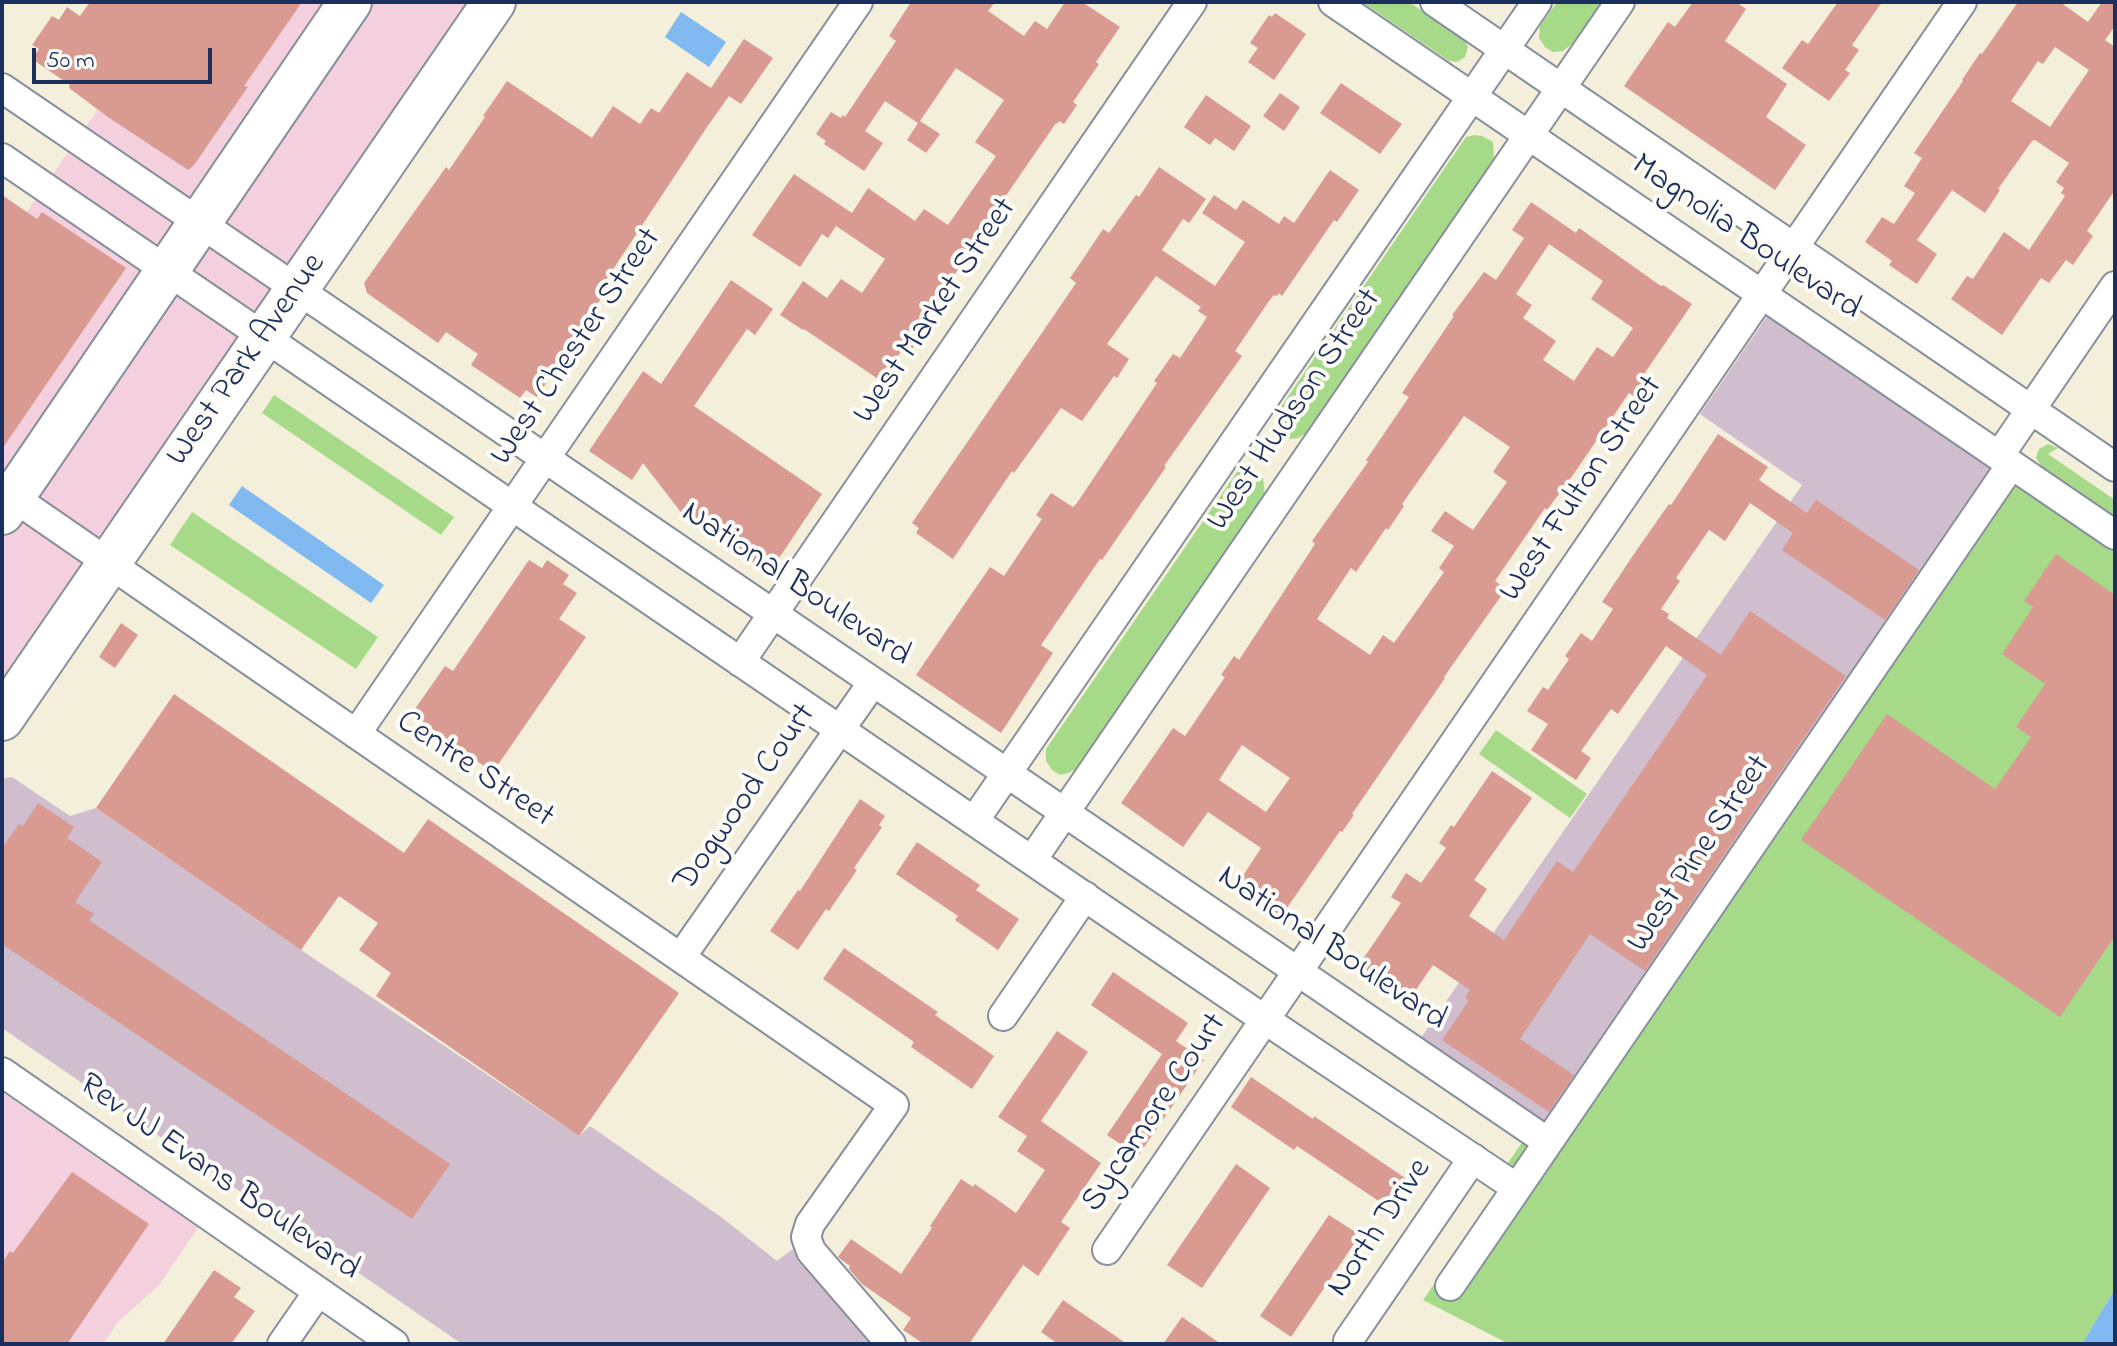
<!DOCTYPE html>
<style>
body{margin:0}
#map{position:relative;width:2117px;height:1346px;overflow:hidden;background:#f3efdb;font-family:"Indie Flower",sans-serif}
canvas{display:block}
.frame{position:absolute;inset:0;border:4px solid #1b2f5e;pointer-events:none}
.scale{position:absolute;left:32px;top:48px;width:180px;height:36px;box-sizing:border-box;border:4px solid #1b2f5e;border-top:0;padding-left:10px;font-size:24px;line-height:28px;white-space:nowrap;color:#1b2f5e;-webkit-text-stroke:6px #fdfcf7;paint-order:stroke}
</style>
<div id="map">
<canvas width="2117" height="1346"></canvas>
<div class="frame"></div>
<div class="scale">50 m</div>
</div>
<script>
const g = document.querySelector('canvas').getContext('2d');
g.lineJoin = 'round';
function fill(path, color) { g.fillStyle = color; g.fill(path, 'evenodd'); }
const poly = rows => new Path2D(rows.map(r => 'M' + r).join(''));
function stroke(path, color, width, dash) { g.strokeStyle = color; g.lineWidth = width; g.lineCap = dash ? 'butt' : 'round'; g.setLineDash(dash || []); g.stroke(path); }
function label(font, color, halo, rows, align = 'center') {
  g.font = font + ' "Indie Flower",sans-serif'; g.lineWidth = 8; g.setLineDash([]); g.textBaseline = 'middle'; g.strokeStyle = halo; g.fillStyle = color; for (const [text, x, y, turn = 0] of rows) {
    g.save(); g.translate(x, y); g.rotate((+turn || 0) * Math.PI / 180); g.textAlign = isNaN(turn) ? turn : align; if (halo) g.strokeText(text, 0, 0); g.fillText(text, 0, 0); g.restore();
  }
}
fill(poly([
 [172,2,502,2,2,719,2,248],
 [2,1073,206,1216,159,1285,117,1323,103,1344,2,1344]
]), '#f4cfde');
fill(poly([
 [1770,312,2002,472,1547,1139,1414,1048,1802,485,1700,414],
 [12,777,70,816,96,808,301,950,579,1136,590,1126,721,1217,777,1261,793,1249,874,1344,462,1344,2,1028,2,781,4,778]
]), '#d0bdce');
fill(poly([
 [1362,2,1409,2,1464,39,1468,47,1465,57,1457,62,1449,61],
 [1557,2,1601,2,1572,44,1563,51,1553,52,1545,47,1539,38,1540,26],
 [1475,135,1482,136,1493,142,1494,159,1308,431,1299,438,1289,439,1281,435,1275,425,1276,414,1466,137],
 [274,395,454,517,441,535,262,413],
 [2048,444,2058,448,2048,454,2115,500,2115,517,2042,467,2036,458,2039,449],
 [1245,471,1253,471,1263,478,1265,495,1079,767,1069,773,1060,775,1052,770,1046,761,1046,749,1237,472],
 [2002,472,2115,550,2115,1289,2082,1344,1509,1344,1423,1300,1506,1181,1499,1176,1532,1128,1547,1138],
 [192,512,378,637,356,669,170,545],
 [1496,730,1587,794,1570,818,1479,754]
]), '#a6da89');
fill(poly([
 [681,12,726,42,709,67,665,37],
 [242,486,384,585,371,603,229,505],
 [2115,1289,2115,1344,2082,1344]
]), '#80b9f0');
fill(poly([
 [90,2,302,2,244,86,248,87,234,107,194,165,188,170,108,117,69,88,70,85,32,59,39,49,32,45,52,16,59,20,67,7,80,16],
 [911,2,995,2,988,11,1024,36,1035,21,1047,29,1065,2,1082,2,1120,27,1096,62,1099,64,1073,102,1077,105,1064,124,1059,121,1057,124,1056,123,974,242,976,244,924,318,930,323,912,349,906,344,881,381,804,329,803,330,780,315,803,281,827,298,841,279,862,293,885,259,836,226,828,238,822,234,800,267,752,235,794,174,852,213,868,188,915,221,924,209,948,225,996,156,975,142,1004,100,956,68,920,121,940,134,926,153,907,140,918,123,885,101,865,131,883,143,864,171,824,144,826,141,816,134,831,112,841,118,843,115,845,117,896,41,889,36],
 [1693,2,1736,2,1746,9,1725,41,1787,84,1766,117,1806,145,1775,190,1624,86,1668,22,1675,27],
 [1838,2,1882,2,1852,45,1859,50,1845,70,1850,73,1829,101,1782,68,1802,40,1808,44],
 [2018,2,2060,2,2088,22,2102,2,2115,2,2115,26,2105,40,2115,47,2115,190,2087,231,2093,236,2073,265,2066,260,2049,283,2041,278,2002,335,1951,299,1967,276,1973,279,2004,232,2029,250,2065,196,2061,193,2064,188,2056,182,2069,163,2035,140,2032,141,1998,189,2000,190,1985,213,1952,190,1917,240,1937,254,1917,284,1889,265,1892,261,1865,242,1882,217,1894,224,1915,193,1904,186,1922,158,1914,153,1963,81,1962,80,1980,53,1982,54],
 [2055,47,2089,70,2050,127,2011,101,2038,61,2043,64],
 [1275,13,1306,34,1274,80,1248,62,1258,48,1250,43,1269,15,1272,17],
 [744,39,773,58,741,104,729,96,707,127,604,283,609,286,537,397,526,390,520,398,471,365,478,354,446,332,438,343,367,293,364,283,446,167,449,170,485,117,483,116,507,81,592,138,613,106,640,124,651,108,659,113,687,72,711,88],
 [1341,83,1402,124,1380,154,1320,113],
 [1280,93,1300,107,1284,131,1263,116],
 [1206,95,1251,126,1234,151,1215,138,1210,145,1184,127],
 [1159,167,1206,199,1189,223,1183,219,1162,250,1215,286,1245,242,1202,213,1214,195,1236,210,1243,200,1279,224,1284,216,1294,223,1330,170,1359,190,1337,222,1334,220,1282,296,1279,293,1277,296,1274,295,1269,301,1235,351,1242,356,1164,466,1166,467,1102,560,1100,559,1041,645,1053,653,1001,733,916,675,990,567,1004,576,1042,519,1036,515,1051,493,1073,507,1077,503,1157,383,1154,381,1173,354,1180,358,1207,317,1198,311,1201,307,1156,276,1107,344,1129,359,1117,378,1114,376,1082,421,1061,408,1014,473,1012,471,953,559,916,533,919,528,912,523,1076,283,1070,278,1081,262,1103,229,1109,233,1136,195,1139,197],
 [2,195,37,219,42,212,126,268,2,449],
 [1531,202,1576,233,1579,228,1661,286,1663,285,1692,304,1642,377,1647,380,1635,397,1629,393,1573,475,1547,510,1545,508,1495,581,1506,589,1444,677,1445,678,1352,814,1354,815,1342,832,1340,831,1278,921,1233,891,1261,848,1208,812,1183,847,1121,803,1173,728,1185,736,1225,677,1221,675,1234,656,1239,660,1315,544,1312,541,1368,462,1366,460,1409,397,1402,393,1454,316,1452,315,1484,272,1496,280,1524,238,1512,230],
 [1549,244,1603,281,1591,299,1633,328,1613,357,1597,347,1574,381,1543,360,1556,341,1523,318,1532,305,1516,294],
 [1464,416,1510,447,1493,472,1507,482,1473,530,1445,511,1431,531,1454,546,1439,568,1444,572,1394,643,1383,635,1370,655,1317,619,1351,568,1356,572,1386,528,1388,530,1404,506,1402,504],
 [1242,745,1290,778,1266,812,1219,780],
 [731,280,773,309,755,335,747,329,694,406,822,494,769,573,728,545,738,530,683,515,643,463,632,480,589,451,643,371,661,384],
 [1718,434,1768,467,1759,480,1807,513,1816,500,1919,570,1885,620,1782,550,1793,533,1750,503,1725,541,1709,530,1676,578,1680,581,1661,609,1669,614,1667,618,1721,655,1750,611,1846,676,1645,971,1590,934,1520,1039,1574,1075,1549,1112,1442,1040,1469,1000,1465,998,1470,990,1433,965,1409,1000,1359,965,1401,903,1391,897,1406,873,1421,883,1446,848,1439,843,1451,825,1454,827,1492,771,1532,798,1474,880,1487,889,1469,916,1504,940,1557,861,1573,872,1668,733,1707,675,1666,646,1618,714,1611,709,1581,751,1591,758,1576,780,1531,750,1548,724,1527,711,1543,687,1548,690,1569,659,1565,656,1581,633,1592,641,1613,609,1602,602,1636,551,1669,504,1671,505],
 [2056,554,2115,595,2115,936,2060,1017,1801,840,1887,714,1995,789,2031,737,2016,727,2045,684,2002,654,2033,607,2024,601],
 [529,560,542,568,547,560,569,575,563,584,577,593,559,619,586,637,493,772,410,716,445,666,453,671],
 [121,623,138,635,115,668,99,657],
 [174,694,404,853,428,819,679,993,579,1136,376,996,391,973,359,950,378,923,339,896,301,950,96,808],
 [860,799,885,816,879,825,882,827,854,868,857,870,829,911,826,909,798,950,770,931,798,890,800,891],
 [38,803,74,827,67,838,102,862,75,902,94,914,89,920,450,1164,412,1219,2,944,2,848,19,824,23,826],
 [917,842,980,885,976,890,1019,919,998,950,955,920,958,916,896,874],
 [844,948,938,1012,935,1015,994,1056,972,1089,911,1047,914,1042,823,979],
 [1113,972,1188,1023,1176,1041,1204,1060,1138,1156,1107,1135,1162,1054,1091,1005],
 [1057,1031,1088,1052,1041,1121,1101,1163,1061,1222,1070,1228,1038,1276,1023,1265,969,1344,924,1344,903,1330,911,1318,862,1284,849,1269,850,1266,838,1257,851,1239,901,1274,932,1228,930,1226,961,1179,973,1187,975,1184,1016,1213,1045,1170,1017,1151,1027,1136,998,1117],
 [1251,1077,1313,1119,1314,1116,1408,1180,1389,1208,1297,1146,1294,1150,1231,1107],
 [1236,1164,1270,1188,1202,1288,1167,1265],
 [72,1172,149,1224,67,1344,2,1344,2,1263,10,1251,13,1253],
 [1329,1215,1360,1235,1291,1337,1260,1316],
 [214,1270,241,1288,234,1297,255,1311,231,1344,163,1344],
 [1063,1300,1127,1344,1058,1344,1041,1332],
 [1182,1317,1221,1344,1163,1344]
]), '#d89a91');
const minor = poly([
 [1333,2,2115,535],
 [1435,2,2115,467],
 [2,88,1548,1142],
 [2,158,1264,1019,1517,1188],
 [1999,456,2115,286],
 [13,497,894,1105,810,1224,806,1237,811,1251,891,1344],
 [740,662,1192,2],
 [356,734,858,2],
 [974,821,1537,2],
 [1032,860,1620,2],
 [681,957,873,682],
 [1003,1016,1085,896],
 [2,1072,394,1344],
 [1107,1250,1962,2],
 [1450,1286,2011,465],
 [1348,1341,1473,1158],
 [282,1344,318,1292]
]);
const highway = poly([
 [2,513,350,2],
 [2,719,494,2]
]);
stroke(minor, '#878f9c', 32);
stroke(highway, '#878f9c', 46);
stroke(minor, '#fff', 28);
stroke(highway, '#fff', 42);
label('34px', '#1b2f5e', '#fdfcf7', [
 ["Magnolia Boulevard",1745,239,34],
 ["West Market Street",937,312,-56],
 ["West Chester Street",578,348,-56],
 ["West Park Avenue",248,361,-55],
 ["West Hudson Street",1296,411,-56],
 ["West Fulton Street",1583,490,-56],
 ["National Boulevard",795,586,34],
 ["Centre Street",474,771,34],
 ["Dogwood Court",747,799,-55],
 ["West Pine Street",1701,855,-56],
 ["National Boulevard",1331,950,34],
 ["Sycamore Court",1156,1114,-56],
 ["Rev JJ Evans Boulevard",218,1179,35],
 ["North Drive",1381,1229,-56]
]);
</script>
